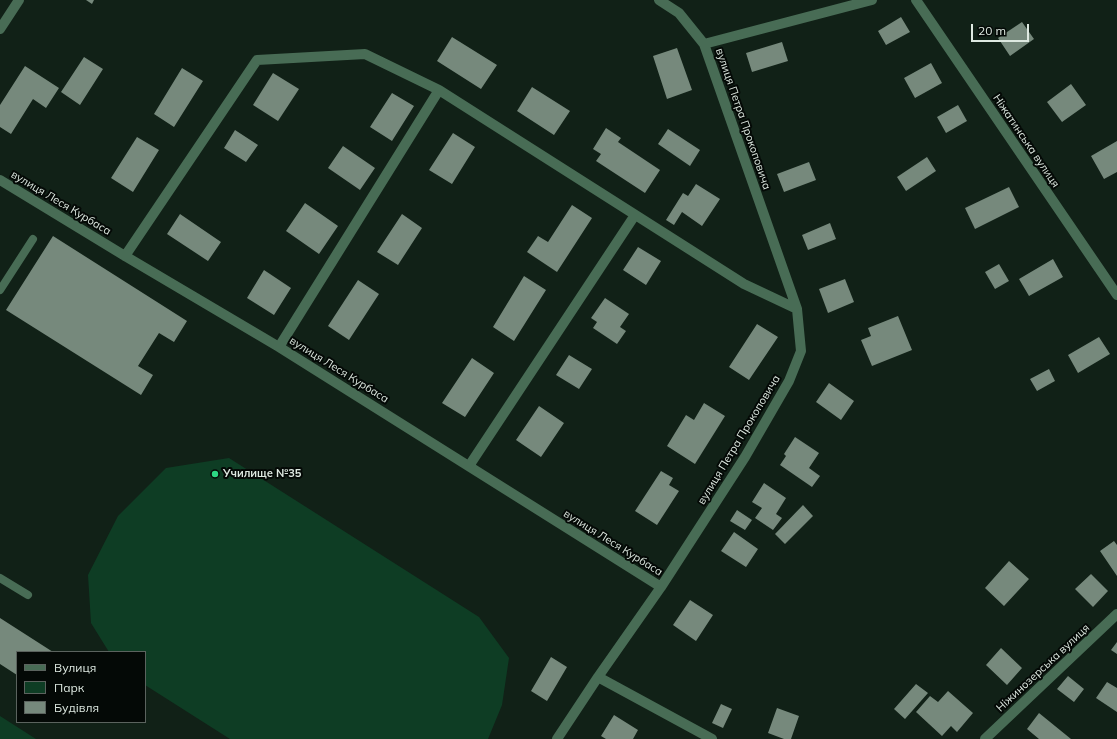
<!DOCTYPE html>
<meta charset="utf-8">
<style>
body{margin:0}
#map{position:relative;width:1117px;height:739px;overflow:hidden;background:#112117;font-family:Mulish,sans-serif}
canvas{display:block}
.legend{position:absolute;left:16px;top:651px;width:130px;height:72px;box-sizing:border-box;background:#040906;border:1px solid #5b635e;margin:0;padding:5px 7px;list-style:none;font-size:12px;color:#dee9e1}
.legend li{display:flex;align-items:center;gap:8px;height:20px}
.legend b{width:20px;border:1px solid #5b635e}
.scale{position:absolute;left:971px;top:24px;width:58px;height:18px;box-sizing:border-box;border:2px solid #dee9e1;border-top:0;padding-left:5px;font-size:12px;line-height:14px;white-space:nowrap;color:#dee9e1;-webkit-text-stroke:3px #040906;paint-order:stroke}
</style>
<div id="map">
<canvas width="1117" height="739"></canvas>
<ul class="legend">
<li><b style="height:5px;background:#486c55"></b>Вулиця</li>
<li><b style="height:11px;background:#0e3d24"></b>Парк</li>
<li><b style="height:11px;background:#76897c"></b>Будівля</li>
</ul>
<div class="scale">20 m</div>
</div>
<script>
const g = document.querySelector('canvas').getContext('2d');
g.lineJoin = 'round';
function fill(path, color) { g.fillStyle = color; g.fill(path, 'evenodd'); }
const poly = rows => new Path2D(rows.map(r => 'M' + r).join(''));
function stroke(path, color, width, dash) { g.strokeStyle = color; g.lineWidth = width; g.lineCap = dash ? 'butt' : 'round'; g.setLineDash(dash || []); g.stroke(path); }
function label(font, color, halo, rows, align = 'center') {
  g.font = font + ' Mulish,sans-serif'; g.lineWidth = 4; g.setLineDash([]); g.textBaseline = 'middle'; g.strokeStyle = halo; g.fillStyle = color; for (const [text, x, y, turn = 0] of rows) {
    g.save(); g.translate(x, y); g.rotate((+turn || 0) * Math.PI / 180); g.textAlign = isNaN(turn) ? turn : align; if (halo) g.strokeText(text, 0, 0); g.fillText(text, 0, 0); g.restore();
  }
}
fill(poly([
 [229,458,479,617,509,658,502,705,488,739,230,739,145,685,145,652,109,652,91,623,88,575,118,516,166,468],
 [0,716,36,739,0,739]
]), '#0e3d24');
fill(poly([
 [86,0,94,0,92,4],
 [901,17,910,32,886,45,878,31],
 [1022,22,1034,39,1010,56,998,38],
 [452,37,497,65,481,89,437,61],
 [782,42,788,61,752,72,746,53],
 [677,48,692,90,667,99,653,56],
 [84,57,103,69,80,105,61,92],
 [931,63,942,83,915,98,904,78],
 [25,66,59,88,46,108,33,99,11,134,0,127,0,105],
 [182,68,203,81,174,127,154,114],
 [273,73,299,89,278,121,253,105],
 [1071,84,1086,105,1062,122,1047,102],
 [532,87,570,111,554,135,517,111],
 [392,93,414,106,392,141,370,127],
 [958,105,967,121,946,133,937,117],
 [606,128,621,138,618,142,660,170,645,193,596,161,601,154,593,149],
 [668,129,700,150,690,166,658,144],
 [235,130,258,145,246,162,224,148],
 [453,133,475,147,452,184,429,170],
 [137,137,159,150,133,192,111,178],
 [1117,141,1117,172,1104,179,1091,156],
 [343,146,375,168,360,190,328,168],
 [927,157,936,171,906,191,897,177],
 [809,162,816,180,784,192,777,174],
 [696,184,720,199,702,226,682,212,674,225,666,220,683,193,688,196],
 [1009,187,1019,207,975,229,965,208],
 [305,203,338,226,319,254,286,231],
 [572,205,592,218,557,272,527,252,538,236,548,242],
 [180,214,221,242,208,261,167,234],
 [402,214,422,228,398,265,377,252],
 [830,223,836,239,808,250,802,235],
 [53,236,187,321,174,342,159,333,138,366,153,375,141,395,6,310],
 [638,247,661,261,646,285,623,270],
 [1053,259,1063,277,1029,296,1019,279],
 [999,264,1009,281,995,289,985,272],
 [264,270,291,288,274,315,247,298],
 [524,276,546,290,514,341,493,327],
 [845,279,854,302,828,313,819,289],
 [358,280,379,294,349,340,328,326],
 [605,298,629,314,620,327,626,331,617,344,593,328,597,322,591,318],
 [898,316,912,350,872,366,861,340,871,336,868,328],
 [757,324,778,337,749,380,729,367],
 [1099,337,1110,354,1078,373,1068,355],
 [569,355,592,369,579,389,556,375],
 [472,358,494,373,465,417,442,403],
 [1049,369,1055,381,1037,391,1030,379],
 [829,383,854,401,841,420,816,402],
 [704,403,725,416,695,464,667,446,686,415,694,420],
 [539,406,564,423,541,457,516,440],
 [795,437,819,453,809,468,820,476,812,487,780,465,786,456,784,454],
 [661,471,673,478,669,485,679,491,657,525,635,511],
 [764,483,786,498,776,514,782,518,773,530,755,518,762,508,752,502],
 [803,505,813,516,785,544,775,534],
 [737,510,752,520,745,530,730,521],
 [734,532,758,549,746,567,721,551],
 [1114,541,1117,545,1117,576,1100,551],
 [1009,561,1029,579,1004,606,985,588],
 [1091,574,1108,591,1093,607,1075,589],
 [690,600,713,615,696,641,673,625],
 [0,618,53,652,17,652,17,675,0,664],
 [1117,642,1117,654,1111,650],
 [1001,648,1022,668,1007,685,986,665],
 [551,657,567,667,547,701,531,691],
 [1068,676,1084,689,1074,702,1057,689],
 [1107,682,1117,688,1117,712,1096,698],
 [916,684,928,693,905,719,894,709],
 [948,691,973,713,957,732,951,726,942,736,916,712,930,696,938,702],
 [721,704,732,709,723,728,712,723],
 [777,708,799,716,791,739,784,739,768,733],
 [1039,713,1071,739,1039,739,1027,729],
 [614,715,638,730,633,739,606,739,601,736]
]), '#76897c');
stroke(poly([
 [0,290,33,239],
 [0,578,28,595]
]), '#486c55', 8);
stroke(poly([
 [916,0,1117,295],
 [0,29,19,0],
 [704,44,872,0],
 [0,180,125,256,279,347,661,587],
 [125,256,257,60,365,54,439,90,744,284,797,309],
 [279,347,439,90],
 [469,466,635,215],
 [598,677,712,739],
 [557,739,598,677,661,587,745,457,789,381,801,351,797,309,704,44,679,13,659,0],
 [985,739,1117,614]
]), '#486c55', 10);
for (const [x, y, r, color] of [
 [215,474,4,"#2dd884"]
]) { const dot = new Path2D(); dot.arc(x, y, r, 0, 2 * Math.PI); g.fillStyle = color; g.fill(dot); stroke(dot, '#040906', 1.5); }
label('11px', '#dee9e1', '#040906', [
 ["вулиця Петра Прокоповича",743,119,71],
 ["Ніжатинська вулиця",1026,141,56],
 ["вулиця Леся Курбаса",61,203,31],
 ["вулиця Леся Курбаса",339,370,32],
 ["вулиця Петра Прокоповича",739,440,-59],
 ["вулиця Леся Курбаса",613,543,32],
 ["Ніжинозерська вулиця",1043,668,-43]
]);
label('bold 11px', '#dee9e1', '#040906', [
 ["Училище №35",223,474]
], 'left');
</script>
